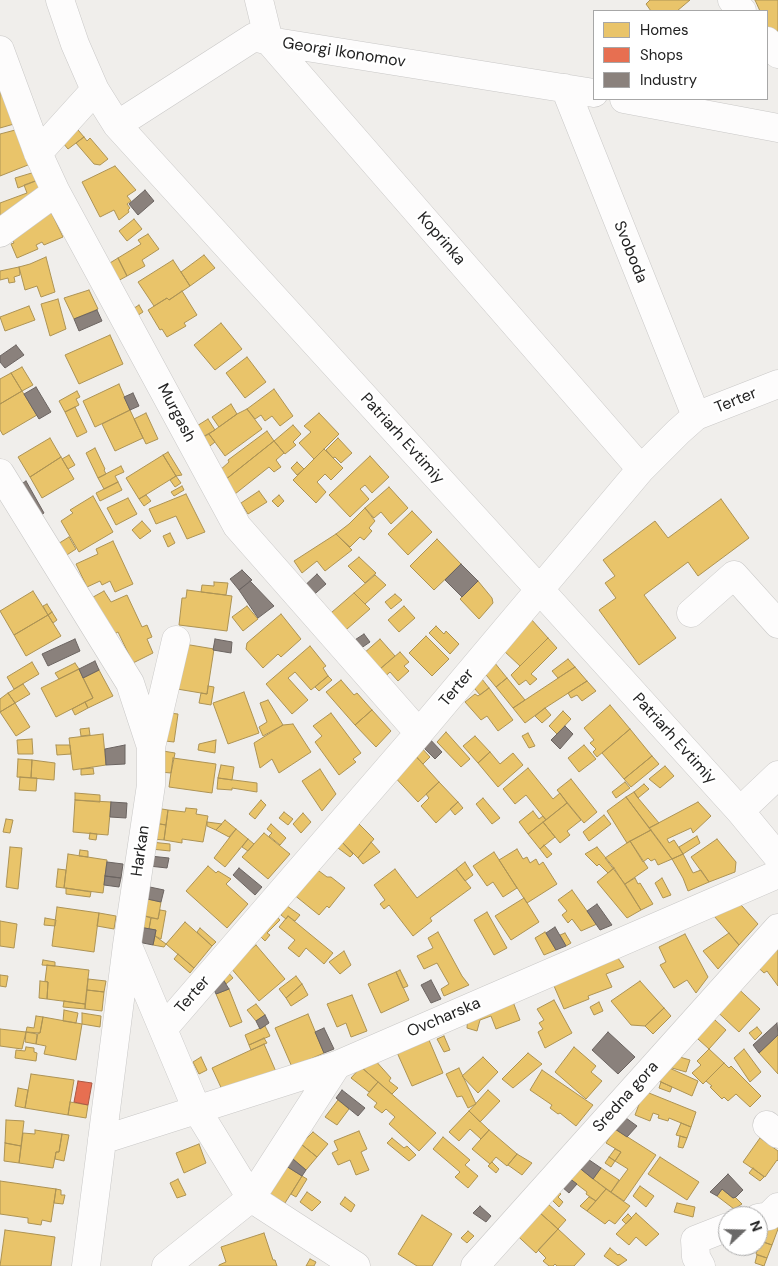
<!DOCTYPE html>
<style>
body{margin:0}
#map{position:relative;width:778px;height:1266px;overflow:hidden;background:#f0eeeb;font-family:"DM Sans",sans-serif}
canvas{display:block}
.legend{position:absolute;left:593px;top:10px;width:175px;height:90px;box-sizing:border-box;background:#fff;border:1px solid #a7a7a7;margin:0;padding:6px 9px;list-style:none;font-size:15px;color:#222}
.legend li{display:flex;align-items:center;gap:10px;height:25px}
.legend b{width:25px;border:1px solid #a7a7a7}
.north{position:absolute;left:718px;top:1206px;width:50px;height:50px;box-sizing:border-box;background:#fff;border:1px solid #a7a7a7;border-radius:50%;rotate:69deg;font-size:14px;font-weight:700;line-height:20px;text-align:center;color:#222}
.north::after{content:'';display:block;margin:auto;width:18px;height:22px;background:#6a6968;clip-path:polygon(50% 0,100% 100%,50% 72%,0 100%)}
</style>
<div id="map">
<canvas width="778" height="1266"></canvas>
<ul class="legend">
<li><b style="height:14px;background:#e9c46a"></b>Homes</li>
<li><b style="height:14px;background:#e76f51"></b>Shops</li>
<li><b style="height:14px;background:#8a817c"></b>Industry</li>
</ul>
<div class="north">N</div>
</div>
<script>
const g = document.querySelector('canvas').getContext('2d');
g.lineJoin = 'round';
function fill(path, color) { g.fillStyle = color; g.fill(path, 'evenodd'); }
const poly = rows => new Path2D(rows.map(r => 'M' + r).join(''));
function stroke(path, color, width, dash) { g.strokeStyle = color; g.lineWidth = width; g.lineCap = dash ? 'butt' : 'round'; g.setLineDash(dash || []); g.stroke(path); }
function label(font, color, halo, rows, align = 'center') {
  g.font = font + ' "DM Sans",sans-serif'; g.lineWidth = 5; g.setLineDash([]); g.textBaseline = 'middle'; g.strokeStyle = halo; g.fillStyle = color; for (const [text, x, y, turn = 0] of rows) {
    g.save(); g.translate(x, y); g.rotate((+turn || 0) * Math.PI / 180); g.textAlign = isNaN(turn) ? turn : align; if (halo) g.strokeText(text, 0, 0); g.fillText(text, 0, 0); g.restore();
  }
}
const homes = poly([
 [650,0,690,0,677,11,651,11,646,4,650,0],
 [755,0,778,0,778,31,771,35,767,26,767,11,760,11,755,0],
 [0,90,14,124,0,128,0,90],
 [73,124,84,137,68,149,58,137,73,124],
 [19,129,33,163,0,176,0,134,19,129],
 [84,137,87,141,90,138,108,159,100,165,94,164,76,143,84,137],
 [115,166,136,190,127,196,131,201,127,204,130,208,128,210,129,212,119,220,114,210,100,217,82,182,115,166],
 [35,172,38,180,18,188,15,178,35,172],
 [38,180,48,205,0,225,0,203,27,193,24,185,38,180],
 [51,212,63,237,44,245,42,242,36,245,38,249,17,258,11,244,14,243,8,231,51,212],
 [134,219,142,229,127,241,119,231,134,219],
 [148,234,159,249,142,260,145,266,127,276,118,258,141,244,138,240,148,234],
 [204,255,215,268,190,286,181,272,204,255],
 [46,257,55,292,41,297,37,286,25,290,19,267,30,264,46,257],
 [118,258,127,276,114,283,105,266,118,258],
 [173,260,190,286,169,300,167,298,154,306,138,282,173,260],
 [19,267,20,275,14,277,15,282,9,283,8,278,0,280,0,271,19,267],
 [89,290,98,309,74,319,64,298,89,290],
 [182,291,197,315,184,323,186,326,167,337,162,329,160,330,148,310,167,298,169,300,182,291],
 [58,299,66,329,50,336,41,304,58,299],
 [139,305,143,312,132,319,128,312,139,305],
 [29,306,35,320,5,331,0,317,29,306],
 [221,323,242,349,215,370,194,345,221,323],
 [110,335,123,364,79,384,65,355,110,335],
 [247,357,266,382,245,398,226,373,247,357],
 [22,367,33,385,22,391,11,373,22,367],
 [11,373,22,391,0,404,0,379,11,373],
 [119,384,130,410,95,427,83,401,119,384],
 [274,389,293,416,280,426,272,416,265,421,261,415,255,419,247,409,274,389],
 [22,391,37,415,3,435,0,430,0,404,22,391],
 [77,391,80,397,76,399,79,405,65,412,59,401,77,391],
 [231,404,237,414,219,427,212,417,231,404],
 [75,407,87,432,77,437,65,412,75,407],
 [247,409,262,429,225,456,209,434,237,414,247,409],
 [130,410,143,438,115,451,102,424,130,410],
 [146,413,158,439,146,444,134,419,146,413],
 [319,413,339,434,314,459,299,443,311,432,304,426,319,413],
 [208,419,215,430,199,439,192,429,208,419],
 [293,425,301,434,293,442,296,445,285,454,274,441,293,425],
 [267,431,274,441,225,480,219,471,229,462,228,460,267,431],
 [209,434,215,442,206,449,199,439,209,434],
 [50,438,61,457,30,477,18,457,50,438],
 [338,438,352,453,341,463,335,457,333,458,326,450,338,438],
 [274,441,284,453,276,460,281,467,274,472,269,467,235,494,225,480,274,441],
 [95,448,105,469,104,470,106,474,98,478,86,453,95,448],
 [324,449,343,468,331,480,325,474,317,482,326,492,316,503,293,480,324,449],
 [168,452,182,475,176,476,163,455,168,452],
 [69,455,75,465,68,469,62,459,69,455],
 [163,455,176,476,139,499,126,478,163,455],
 [370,456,389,477,372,493,365,485,360,489,369,499,350,517,329,495,370,456],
 [61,457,74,479,42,498,30,477,61,457],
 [297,462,304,469,297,475,291,468,297,462],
 [121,466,124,472,115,476,118,482,104,489,98,478,121,466],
 [176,476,181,483,175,487,170,480,176,476],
 [118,482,122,490,100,501,96,493,118,482],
 [182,486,184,490,174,496,171,492,182,486],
 [389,487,408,508,391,524,381,512,374,518,365,508,389,487],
 [259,491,267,502,248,514,241,503,259,491],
 [186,494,205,532,187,539,176,516,156,524,149,509,186,494],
 [146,495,151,501,144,506,139,499,146,495],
 [279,495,284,501,278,507,272,501,279,495],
 [93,496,113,532,79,552,61,521,73,513,70,510,93,496],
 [128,498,137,514,116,525,107,508,128,498],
 [721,499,749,538,698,576,688,562,644,595,676,638,639,665,599,610,616,598,605,583,615,576,603,560,655,521,668,538,721,499],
 [365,508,375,521,369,528,372,531,364,540,360,537,350,547,336,534,349,524,365,508],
 [412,511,432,532,408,555,388,534,412,511],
 [142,521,151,531,140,539,132,530,142,521],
 [170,533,175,543,168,547,163,536,170,533],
 [336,534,352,550,325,571,317,561,302,573,294,561,336,534],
 [69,537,76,549,59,560,53,547,69,537],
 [437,539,461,564,434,590,410,566,437,539],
 [113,541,133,584,115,592,110,581,102,585,100,581,87,587,76,564,98,554,96,549,113,541],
 [359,557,376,573,365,583,348,566,359,557],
 [375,575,386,585,365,604,354,593,375,575],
 [478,581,492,598,493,603,479,619,460,599,478,581],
 [214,582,228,583,226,595,201,592,202,585,214,586,214,582],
 [187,590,232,596,227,631,179,625,182,598,186,598,187,590],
 [33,591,48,615,14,635,0,611,33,591],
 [104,591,111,602,127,595,142,627,147,625,152,637,147,639,153,653,133,663,118,632,107,638,86,601,104,591],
 [354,593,370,609,339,636,324,619,354,593],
 [395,594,402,600,391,609,385,602,395,594],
 [47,604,52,612,48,615,43,606,47,604],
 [247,606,258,619,243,631,232,617,247,606],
 [404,606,415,618,399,632,388,620,404,606],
 [52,612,57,620,53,623,48,615,52,612],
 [281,614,301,639,281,657,278,654,263,668,246,649,247,643,281,614],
 [48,615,61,636,26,656,14,635,48,615],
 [531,619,548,638,520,666,503,650,531,619],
 [436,626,444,634,446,631,459,644,450,654,429,633,436,626],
 [426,636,449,659,432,676,409,653,426,636],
 [548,638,557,648,531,674,537,679,530,685,526,680,519,685,511,675,548,638],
 [380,639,395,656,373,675,363,654,380,639],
 [178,643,214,649,207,694,171,688,178,643],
 [310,646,326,666,323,668,328,676,311,690,295,672,288,678,308,700,292,714,266,684,310,646],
 [400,652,409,662,404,666,409,671,398,681,390,672,379,682,373,675,400,652],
 [490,657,507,678,496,687,482,670,490,657],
 [568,659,575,667,558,678,552,671,568,659],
 [32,662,39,674,14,689,7,677,32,662],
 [75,663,79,669,59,679,55,673,75,663],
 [575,667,587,681,545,708,525,723,513,708,575,667],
 [79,669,93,698,56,717,41,688,79,669],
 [99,670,113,696,88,708,85,702,93,698,83,678,99,670],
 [478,674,489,688,480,695,470,683,478,674],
 [328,676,332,680,319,691,315,687,328,676],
 [507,678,525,700,513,708,496,687,507,678],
 [341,680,354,695,357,693,372,710,355,725,326,692,341,680],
 [587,681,596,691,582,701,577,695,571,698,568,693,587,681],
 [23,684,30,694,15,703,8,693,23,684],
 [208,686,214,687,211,705,199,703,201,693,207,694,208,686],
 [489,688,513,720,498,731,487,716,481,720,465,702,475,694,478,696,489,688],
 [244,692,259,733,228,744,213,703,244,692],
 [8,693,15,703,0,712,0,699,8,693],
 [268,700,283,725,263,736,259,727,267,722,260,703,268,700],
 [85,702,88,708,75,715,72,709,85,702],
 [15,703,30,727,16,736,0,712,15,703],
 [610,705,630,729,597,757,593,752,596,749,590,743,594,740,584,728,610,705],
 [545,708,551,715,542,723,535,716,545,708],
 [372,710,391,731,376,747,355,725,372,710],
 [563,711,571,719,557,734,549,726,563,711],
 [169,713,178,714,174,742,165,741,169,713],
 [331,713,361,753,353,759,356,762,339,775,315,742,322,736,313,726,331,713],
 [293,724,311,752,279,773,272,759,260,768,254,743,283,725,293,724],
 [89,728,90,735,81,736,80,729,89,728],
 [630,729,652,756,624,779,602,753,630,729],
 [446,732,470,759,461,767,437,742,446,732],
 [528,733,535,746,529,748,522,736,528,733],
 [103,734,106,765,73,770,69,738,103,734],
 [475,736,490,752,478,763,463,746,475,736],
 [32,739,33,754,18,754,17,740,32,739],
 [216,740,215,753,198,750,199,744,216,740],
 [56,745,70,745,71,754,57,755,56,745],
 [419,745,430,757,423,764,412,752,419,745],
 [584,745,596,759,579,772,568,758,584,745],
 [163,751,175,753,171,773,160,772,163,751],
 [412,752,439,782,418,802,390,772,412,752],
 [490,752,500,764,513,753,523,765,498,787,478,763,490,752],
 [652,756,659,764,631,787,624,779,652,756],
 [173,758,216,764,212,793,169,787,173,758],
 [18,759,32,760,31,778,17,777,18,759],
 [32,760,55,763,54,780,31,778,32,760],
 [221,765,234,767,232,780,218,778,221,765],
 [665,766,674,776,660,788,649,779,665,766],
 [93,768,94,774,81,775,81,769,93,768],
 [528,768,553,799,560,793,567,803,546,820,526,795,515,804,503,789,528,768],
 [320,769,336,794,322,811,302,781,320,769],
 [20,777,37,778,36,791,19,790,20,777],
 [218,778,257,783,257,792,232,788,232,790,217,789,218,778],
 [571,779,597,812,584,823,557,790,571,779],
 [439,782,458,802,436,823,421,806,429,798,426,794,439,782],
 [625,782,630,788,616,798,612,792,625,782],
 [644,784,649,789,638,798,634,792,644,784],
 [634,792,638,798,659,823,649,828,626,797,634,792],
 [75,793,100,795,100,802,75,800,75,793],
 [626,797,651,830,627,843,607,811,626,797],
 [483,798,500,818,492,824,476,804,483,798],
 [75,800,111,802,108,835,73,832,75,800],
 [261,800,266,805,255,819,249,814,261,800],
 [458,802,463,808,455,815,450,809,458,802],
 [698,802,711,816,693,833,691,828,667,839,669,843,674,840,683,854,672,859,649,828,698,802],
 [567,803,581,820,567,831,570,835,560,843,543,822,567,803],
 [156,808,168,810,166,825,154,823,156,808],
 [186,808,197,809,196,814,208,816,203,842,182,839,182,843,164,840,168,810,185,812,186,808],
 [533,811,539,819,543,816,546,820,528,834,519,822,533,811],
 [284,812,293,819,288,825,279,818,284,812],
 [303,813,311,822,301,833,293,824,303,813],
 [604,815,611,824,589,841,583,832,604,815],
 [6,819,13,820,10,833,3,832,6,819],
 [354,819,374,839,358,858,339,839,354,819],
 [225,820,236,829,229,837,216,830,225,820],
 [207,822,222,824,216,830,207,826,207,822],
 [543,822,555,837,540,849,528,834,543,822],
 [154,823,166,825,164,840,152,839,154,823],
 [271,824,286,838,280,845,269,836,272,833,267,829,271,824],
 [236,829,248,839,225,867,214,858,236,829],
 [651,830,660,842,672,859,658,865,655,859,651,861,648,858,643,862,630,841,651,830],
 [90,833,97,834,96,840,89,839,90,833],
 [264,833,290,854,268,879,242,857,264,833],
 [697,836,700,843,683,854,679,847,697,836],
 [248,839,254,844,248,851,242,847,248,839],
 [339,839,353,854,350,857,334,845,339,839],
 [717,839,736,862,735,872,709,882,691,857,717,839],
 [630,841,648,868,625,884,605,858,630,841],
 [151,842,170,844,170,851,151,849,151,842],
 [371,842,380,852,363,864,358,858,371,842],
 [544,845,552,854,547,858,540,849,544,845],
 [10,847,22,848,18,889,6,887,10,847],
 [597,847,614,868,608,873,599,864,597,866,585,854,597,847],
 [517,849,523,859,527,857,530,863,536,859,539,865,543,862,557,884,527,903,499,860,517,849],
 [80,850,88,851,88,857,79,856,80,850],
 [494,852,517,888,503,897,493,882,487,886,473,866,494,852],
 [68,854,107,860,103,893,64,888,68,854],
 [683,854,693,873,701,870,709,882,688,891,683,878,672,859,683,854],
 [465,862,473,875,465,881,456,869,465,862],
 [208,866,216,873,218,871,231,879,226,884,248,904,227,928,186,891,208,866],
 [315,868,327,877,331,877,345,888,329,908,327,906,319,915,293,894,315,868],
 [614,868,641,910,627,918,597,882,614,868],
 [58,869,66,870,64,888,56,887,58,869],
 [395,869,417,898,456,869,471,888,430,918,432,921,413,936,389,905,384,909,380,904,385,900,374,885,395,869],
 [635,878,638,884,640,883,653,904,641,910,625,884,635,878],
 [662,878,671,895,663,898,655,883,662,878],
 [66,888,91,892,90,897,66,894,66,888],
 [572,890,587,911,597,924,581,931,572,919,568,923,562,915,567,911,558,900,572,890],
 [734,897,758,924,739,945,708,909,734,897],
 [143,898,161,902,158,919,141,915,143,898],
 [524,898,539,922,511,940,495,916,524,898],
 [287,906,300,915,295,921,288,916,286,919,281,915,287,906],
 [57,907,99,913,94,952,52,946,57,907],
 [268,907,280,920,267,933,270,935,265,941,251,927,268,907],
 [160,910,166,911,161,939,155,936,156,930,149,929,151,918,158,919,160,910],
 [487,912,507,948,494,955,474,920,487,912],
 [99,913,116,916,114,929,97,926,99,913],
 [141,915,151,918,149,929,139,927,141,915],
 [288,916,333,953,324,964,306,948,299,957,288,948,295,940,279,927,288,916],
 [45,918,56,920,55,926,44,925,45,918],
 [0,921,17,924,14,948,0,946,0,921],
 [185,922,212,946,194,968,166,944,185,922],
 [200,928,216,942,212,946,197,932,200,928],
 [438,932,462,976,469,985,444,996,441,989,449,984,437,963,424,969,417,956,433,948,428,938,438,932],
 [545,932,556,950,544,955,535,938,545,932],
 [565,933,571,943,566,946,560,935,565,933],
 [729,933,739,945,718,969,703,951,729,933],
 [685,934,708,977,696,993,687,980,674,988,660,965,666,962,659,947,685,934],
 [155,936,166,944,164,947,153,945,155,936],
 [778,937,778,986,767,971,764,973,750,960,778,937],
 [256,945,285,979,259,1001,230,967,256,945],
 [344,951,351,965,340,974,329,962,344,951],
 [178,954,194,968,190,973,174,959,178,954],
 [616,955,624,967,606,974,612,987,588,996,589,999,564,1009,551,979,616,955],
 [43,960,55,962,55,966,42,965,43,960],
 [220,963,233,978,226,984,216,968,220,963],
 [47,965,89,970,85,1004,47,999,48,982,45,981,47,965],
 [400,970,408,986,403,988,396,972,400,970],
 [396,972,409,1000,381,1013,368,984,396,972],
 [0,975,8,976,6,987,0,986,0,975],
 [296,976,302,984,286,998,279,989,296,976],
 [88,979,106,981,104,992,87,990,88,979],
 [40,981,48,982,47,999,39,998,40,981],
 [640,981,664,1008,645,1026,631,1025,611,1001,640,981],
 [731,982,760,1009,739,1032,710,1005,731,982],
 [302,984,308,995,291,1006,286,998,302,984],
 [229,989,242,1022,230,1027,216,994,229,989],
 [87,990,104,992,102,1011,85,1009,87,990],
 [510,994,520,1020,496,1029,491,1016,480,1020,477,1031,467,1028,468,1012,510,994],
 [352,995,367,1031,351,1037,346,1023,337,1027,327,1004,352,995],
 [554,1000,572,1033,545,1048,538,1032,543,1029,539,1023,544,1020,537,1009,554,1000],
 [64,1001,85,1004,85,1009,63,1007,64,1001],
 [599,1002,603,1011,594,1015,590,1007,599,1002],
 [256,1004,265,1015,256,1021,247,1010,256,1004],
 [664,1008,671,1016,653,1034,645,1026,664,1008],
 [64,1010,78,1013,76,1023,63,1021,64,1010],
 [705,1011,726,1030,709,1049,688,1030,705,1011],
 [82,1013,101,1016,100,1027,82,1024,82,1013],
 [308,1014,324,1053,292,1067,275,1028,308,1014],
 [36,1016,43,1017,40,1033,26,1032,27,1027,34,1028,36,1016],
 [43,1017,82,1024,76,1060,44,1054,46,1046,36,1044,38,1033,40,1033,43,1017],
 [265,1026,270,1036,249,1045,245,1035,265,1026],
 [757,1027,762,1033,755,1040,749,1033,757,1027],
 [0,1029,26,1032,22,1049,0,1046,0,1029],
 [26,1032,37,1034,36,1044,25,1042,26,1032],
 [426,1033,443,1073,412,1086,395,1048,426,1033],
 [778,1035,778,1074,759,1053,778,1035],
 [444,1036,450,1050,444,1052,437,1039,444,1036],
 [264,1038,267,1043,251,1050,249,1045,264,1038],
 [264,1044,277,1074,225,1096,212,1068,264,1044],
 [26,1047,34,1048,34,1052,37,1053,36,1061,15,1058,16,1050,25,1051,26,1047],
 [574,1047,596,1066,591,1072,602,1081,586,1099,555,1072,574,1047],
 [709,1049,724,1063,703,1084,692,1073,701,1065,697,1061,709,1049],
 [744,1049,761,1072,750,1082,734,1058,744,1049],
 [528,1053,542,1064,513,1088,502,1079,528,1053],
 [666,1053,690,1060,686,1072,665,1066,666,1053],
 [201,1057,207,1070,199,1074,193,1062,201,1057],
 [483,1057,498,1072,478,1093,462,1076,483,1057],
 [374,1059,391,1078,389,1081,398,1088,392,1094,361,1067,374,1059],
 [724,1063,729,1068,731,1066,761,1096,750,1107,736,1094,728,1101,724,1097,722,1099,710,1087,712,1086,706,1081,724,1063],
 [665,1066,698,1081,692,1096,661,1082,647,1077,665,1066],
 [361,1067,378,1082,369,1092,351,1078,361,1067],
 [459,1068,476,1104,468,1108,462,1096,457,1097,446,1074,459,1068],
 [542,1070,593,1105,576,1126,560,1113,558,1114,550,1108,552,1105,530,1090,542,1070],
 [31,1074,74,1080,68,1115,25,1108,31,1074],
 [378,1082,436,1133,419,1151,389,1124,395,1117,386,1109,382,1113,374,1107,377,1103,367,1095,378,1082],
 [661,1082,672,1087,670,1092,659,1088,661,1082],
 [18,1088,28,1090,25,1108,15,1106,18,1088],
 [488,1090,500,1101,480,1122,469,1111,488,1090],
 [644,1091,696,1112,691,1127,669,1118,668,1121,658,1118,659,1115,653,1113,650,1121,635,1115,644,1091],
 [338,1100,349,1109,337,1125,325,1117,338,1100],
 [70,1102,88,1105,86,1118,68,1115,70,1102],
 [469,1111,489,1130,481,1139,470,1129,459,1141,449,1132,469,1111],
 [6,1120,24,1121,21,1146,5,1143,6,1120],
 [681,1123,691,1127,687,1138,676,1135,681,1123],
 [615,1129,656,1155,624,1201,611,1192,628,1169,615,1161,621,1152,606,1143,615,1129],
 [35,1130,62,1134,59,1152,56,1152,53,1168,19,1163,23,1133,35,1134,35,1130],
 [489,1130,517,1154,507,1166,496,1157,490,1164,472,1149,489,1130],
 [359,1131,367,1149,361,1152,369,1170,356,1175,350,1160,338,1165,332,1153,338,1150,334,1141,359,1131],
 [313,1132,328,1144,317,1157,301,1144,313,1132],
 [62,1134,69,1135,64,1161,55,1159,56,1152,59,1152,62,1134],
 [680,1136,687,1138,683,1148,678,1147,680,1136],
 [443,1137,470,1160,465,1165,478,1176,468,1188,455,1177,460,1172,433,1149,443,1137],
 [392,1138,404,1148,407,1146,416,1155,409,1161,387,1143,392,1138],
 [760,1138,778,1151,778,1161,777,1160,765,1177,743,1162,760,1138],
 [5,1143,21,1146,19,1163,4,1161,5,1143],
 [199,1144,206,1163,184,1173,176,1153,199,1144],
 [301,1144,317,1157,306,1170,291,1157,301,1144],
 [615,1149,621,1152,615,1161,609,1157,615,1149],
 [517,1154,532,1163,522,1175,508,1165,517,1154],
 [609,1157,615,1161,611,1167,605,1163,609,1157],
 [660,1157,699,1182,687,1200,648,1174,660,1157],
 [275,1159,302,1176,285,1203,264,1191,275,1159],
 [571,1161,606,1189,596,1201,586,1194,587,1192,561,1172,571,1161],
 [492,1162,499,1169,496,1173,488,1166,492,1162],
 [601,1168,619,1180,611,1192,593,1179,601,1168],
 [753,1168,764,1177,760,1181,749,1173,753,1168],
 [302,1176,307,1179,296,1197,291,1194,302,1176],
 [178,1179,186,1195,177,1198,170,1183,178,1179],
 [0,1181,56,1189,51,1222,42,1220,41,1225,28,1223,28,1218,0,1214,0,1181],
 [550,1184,561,1194,558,1197,563,1202,559,1207,543,1191,550,1184],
 [640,1186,654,1196,646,1207,633,1196,640,1186],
 [56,1189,61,1190,61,1195,65,1195,63,1204,54,1203,56,1189],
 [606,1189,630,1206,615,1224,609,1220,605,1224,587,1211,606,1189],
 [722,1189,733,1198,735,1197,742,1204,734,1209,717,1196,722,1189],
 [307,1192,321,1202,312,1211,300,1202,307,1192],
 [539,1196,566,1220,558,1229,531,1205,539,1196],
 [345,1197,355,1205,351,1212,340,1204,345,1197],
 [589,1197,596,1201,587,1211,580,1206,589,1197],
 [677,1203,695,1207,693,1217,674,1212,677,1203],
 [539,1212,558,1229,536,1253,509,1228,539,1212],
 [636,1213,659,1234,646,1246,636,1237,629,1245,616,1234,636,1213],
 [628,1214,632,1218,626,1224,622,1220,628,1214],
 [422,1215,452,1234,432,1266,417,1266,398,1254,422,1215],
 [778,1223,778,1229,772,1245,758,1240,758,1226,778,1223],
 [558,1229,585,1254,574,1266,557,1266,555,1264,553,1266,549,1266,543,1261,546,1258,538,1250,558,1229],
 [5,1230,55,1237,51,1266,0,1266,5,1230],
 [468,1231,474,1236,467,1243,461,1238,468,1231],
 [264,1233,273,1260,275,1260,277,1266,219,1266,219,1265,226,1262,221,1247,264,1233],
 [760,1241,772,1245,767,1258,756,1254,760,1241],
 [610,1248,618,1255,619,1254,627,1260,618,1266,604,1256,610,1248],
 [757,1255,767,1258,764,1266,755,1263,757,1255],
 [310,1259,316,1262,314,1266,306,1266,310,1259]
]);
fill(homes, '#e9c46a');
stroke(homes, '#ad9354', 1);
const shops = poly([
 [78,1081,92,1083,88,1105,74,1102,78,1081]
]);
fill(shops, '#e76f51');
stroke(shops, '#ac5843', 1);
const industry = poly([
 [145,190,154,201,138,215,129,204,145,190],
 [97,310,102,321,79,331,74,319,97,310],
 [16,345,24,355,5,368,0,362,0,356,16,345],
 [36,387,51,412,39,419,24,394,36,387],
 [133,393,139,406,130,410,124,397,133,393],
 [26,481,44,513,35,519,17,487,26,481],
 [461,564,478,581,462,597,445,580,461,564],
 [242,570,252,580,239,590,230,579,242,570],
 [317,574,326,584,308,600,299,591,317,574],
 [250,581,274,606,258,618,239,590,250,581],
 [364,634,370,642,354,653,347,645,364,634],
 [75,639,80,651,48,666,42,654,75,639],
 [215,639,232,642,231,653,213,650,215,639],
 [95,661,99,670,83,678,79,669,95,661],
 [565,726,573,734,560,749,551,740,565,726],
 [426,735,442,752,435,759,419,743,426,735],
 [125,745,125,764,106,765,105,749,125,745],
 [111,802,127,803,126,818,110,817,111,802],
 [150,856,169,858,167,868,149,866,150,856],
 [107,862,123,864,121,878,105,876,107,862],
 [239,868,262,887,255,895,233,875,239,868],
 [105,876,121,878,119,887,104,885,105,876],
 [145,886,164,890,161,902,143,898,145,886],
 [597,904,612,925,600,930,587,911,597,904],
 [139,927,156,930,153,945,138,942,139,927],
 [555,927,566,946,556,950,546,933,555,927],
 [216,968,229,989,216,994,208,977,216,968],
 [431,980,441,999,431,1003,421,985,431,980],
 [265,1015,269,1023,260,1029,256,1021,265,1015],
 [777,1023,778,1035,759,1053,753,1045,777,1023],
 [324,1028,334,1049,324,1053,315,1032,324,1028],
 [608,1032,635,1057,618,1074,592,1050,608,1032],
 [342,1090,365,1108,358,1116,336,1098,342,1090],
 [615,1110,637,1126,627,1137,615,1129,615,1110],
 [282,1150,306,1170,302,1176,275,1159,282,1150],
 [579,1153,601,1168,593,1179,571,1161,579,1153],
 [561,1172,577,1184,569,1193,554,1180,561,1172],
 [728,1174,743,1190,736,1197,733,1198,722,1189,717,1196,710,1192,728,1174],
 [480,1206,491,1216,486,1222,473,1213,480,1206]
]);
fill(industry, '#8a817c');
stroke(industry, '#6b6461', 1);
const minor = poly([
 [60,0,75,44,95,90,117,125,540,590,740,811,778,857],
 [259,0,269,41,641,469],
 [732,0,742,11],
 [767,41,778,54],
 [0,50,38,153,56,192,237,526,419,733],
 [565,88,696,416],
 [624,99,778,128],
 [117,125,254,37,269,41,594,93],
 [38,153,95,90],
 [0,233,56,192],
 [0,473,130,683,151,747,151,785,127,945,86,1266],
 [691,613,734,575,778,624],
 [151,747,176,640],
 [740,811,778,775],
 [128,946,197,1110,251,1198,356,1266],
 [163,1029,419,733,641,469,678,432,696,416,778,384],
 [767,1125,778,1134],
 [102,1140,337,1065,778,874],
 [758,1218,769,1216,778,1207],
 [166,1266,251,1198,337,1065],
 [475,1266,778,928],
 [701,1266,696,1257,695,1240,728,1227]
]);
stroke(minor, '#c9c8c7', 29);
stroke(minor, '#fdfcfc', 28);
label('16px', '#222', '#fff', [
 ["Georgi Ikonomov",344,53,9],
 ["Koprinka",441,239,49],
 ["Svoboda",630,252,68],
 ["Terter",736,401,-22],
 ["Murgash",176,413,62],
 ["Patriarh Evtimiy",402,439,48],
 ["Terter",457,688,-50],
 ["Patriarh Evtimiy",674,739,48],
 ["Harkan",141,851,-82],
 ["Terter",193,995,-49],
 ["Ovcharska",444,1018,-23],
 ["Sredna gora",626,1097,-48]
]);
</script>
